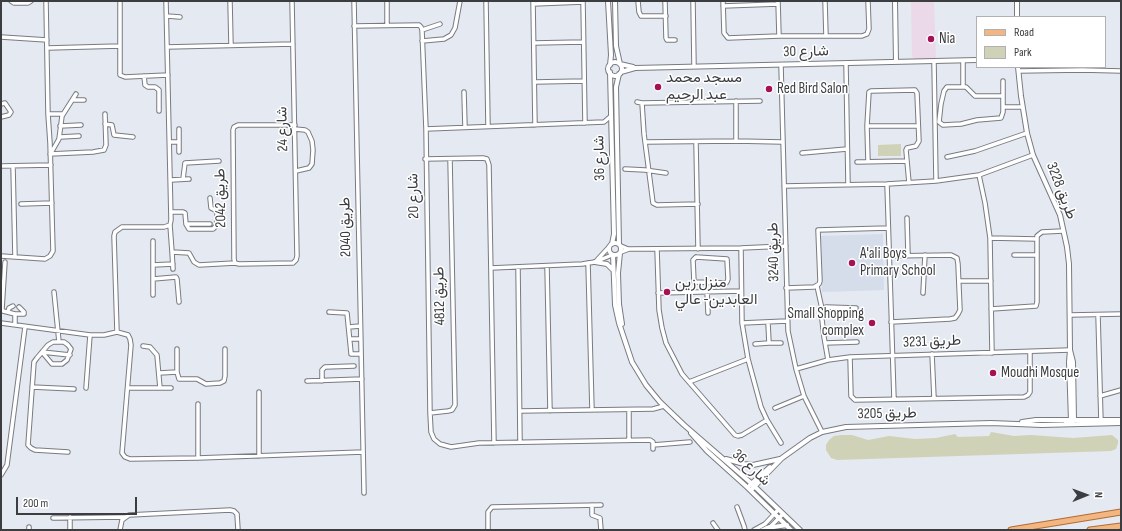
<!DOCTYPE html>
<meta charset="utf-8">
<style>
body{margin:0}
#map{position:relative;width:1122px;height:531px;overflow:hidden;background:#e5e9f1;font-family:"Sofia Sans Condensed",sans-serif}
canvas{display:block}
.frame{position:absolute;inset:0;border:2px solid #3b3d40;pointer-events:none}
.legend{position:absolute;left:976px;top:16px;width:130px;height:52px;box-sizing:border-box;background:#fff;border:1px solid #b1b1b3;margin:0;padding:5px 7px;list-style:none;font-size:12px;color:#3b3d40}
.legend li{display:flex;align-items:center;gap:8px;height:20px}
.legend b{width:20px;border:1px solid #b1b1b3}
.north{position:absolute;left:1066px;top:475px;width:40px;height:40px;-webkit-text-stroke:3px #fff;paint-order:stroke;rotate:89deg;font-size:11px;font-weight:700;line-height:16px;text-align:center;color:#3b3d40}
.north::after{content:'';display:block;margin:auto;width:14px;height:18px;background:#3b3d40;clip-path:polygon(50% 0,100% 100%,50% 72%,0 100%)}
.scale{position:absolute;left:16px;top:497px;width:121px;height:18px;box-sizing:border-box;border:2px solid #3b3d40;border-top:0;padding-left:5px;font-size:12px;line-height:14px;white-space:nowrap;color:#3b3d40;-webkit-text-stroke:3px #fff;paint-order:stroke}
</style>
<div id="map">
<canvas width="1122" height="531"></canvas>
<div class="frame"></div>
<ul class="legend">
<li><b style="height:5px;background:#f4b681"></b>Road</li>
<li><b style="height:11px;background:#cfd2b7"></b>Park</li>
</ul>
<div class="north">N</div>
<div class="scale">200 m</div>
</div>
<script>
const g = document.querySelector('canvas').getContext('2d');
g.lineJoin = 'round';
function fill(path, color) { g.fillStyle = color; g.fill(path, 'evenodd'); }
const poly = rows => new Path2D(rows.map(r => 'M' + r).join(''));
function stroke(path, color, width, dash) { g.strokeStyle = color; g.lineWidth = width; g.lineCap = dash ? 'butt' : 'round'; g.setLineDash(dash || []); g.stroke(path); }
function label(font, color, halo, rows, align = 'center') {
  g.font = font + ' "Sofia Sans Condensed",Vazirmatn,sans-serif'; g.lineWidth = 3; g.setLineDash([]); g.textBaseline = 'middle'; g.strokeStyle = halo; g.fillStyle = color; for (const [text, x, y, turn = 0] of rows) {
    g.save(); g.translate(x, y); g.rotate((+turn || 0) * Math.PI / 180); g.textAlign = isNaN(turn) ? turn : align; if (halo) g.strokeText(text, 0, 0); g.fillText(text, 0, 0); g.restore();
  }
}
fill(poly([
 [911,1,934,1,936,59,915,59,912,56]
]), '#ebd9e9');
fill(poly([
 [883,234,884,290,822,292,821,236]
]), '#d5ddeb');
fill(poly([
 [901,144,901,156,878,156,878,145],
 [991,432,1014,436,1031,435,1073,438,1112,435,1118,440,1118,443,1116,449,1111,451,837,460,831,458,826,450,826,445,829,440,834,436,842,435,852,435,868,440,889,436,915,439,936,438,955,434,958,437,989,436]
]), '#cfd2b7');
const minor = poly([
 [11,1,14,3,28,3,31,1],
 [120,1,120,75,125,77,168,75],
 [166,1,171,220,170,225,172,252,189,253,194,262,199,265,235,263],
 [230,1,231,45],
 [292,1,297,256,296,260,293,263,239,264,235,263,234,259,233,130,234,127,238,125,295,125],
 [354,1,364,493],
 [387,1,387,25],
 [486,1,488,126],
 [533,1,535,125],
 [583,1,585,123],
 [638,1,639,12,641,16,666,16],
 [665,1,666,38,667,40,675,40],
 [693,1,694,66],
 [723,1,724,33,728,38,779,36,862,36,867,34,869,29,868,1],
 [778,1,779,36],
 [825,1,826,36],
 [533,4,583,2],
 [723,6,778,4],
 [167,16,180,17],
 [354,26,419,25,421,27,422,30,426,129,430,413,431,432,434,439,440,444,451,447,479,443,650,440,653,442,653,449],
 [422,30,440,24],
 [1,37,47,40],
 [422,41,444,39,451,35,455,28,460,1],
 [534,43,583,42],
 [167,47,293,44],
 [48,48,120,46],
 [963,61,963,86],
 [934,62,936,181],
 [846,64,848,184],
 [781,65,788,331,796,369,804,396,822,432],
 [1019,71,1082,70,1121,71],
 [144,76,145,85,148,87,155,87,159,90,159,111],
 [1003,81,1003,112,1001,118,977,120,961,124,943,125,939,122,941,104,944,91,947,87,966,87,975,96,1003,96],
 [535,82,584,81],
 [464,92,465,127],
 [73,100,84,100],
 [736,101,736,141],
 [637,102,642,103,760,101],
 [642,103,644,134,653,203,657,205,698,204],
 [1,104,5,103,11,112,9,115,1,117],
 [1003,107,1022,107],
 [48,114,63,114],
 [105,124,112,125,114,135,133,137],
 [60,126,81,125],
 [867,126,917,126],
 [295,129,305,130,308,132,312,141,313,150,312,164,309,168,296,171],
 [426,129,604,122,611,116],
 [60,137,79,136],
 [170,142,179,142,179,129],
 [179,142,179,152],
 [646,142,736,141,782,142],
 [696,142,698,249],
 [51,153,59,139,62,116,76,94],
 [802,153,847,149],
 [50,154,93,152,104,150,106,145,105,114],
 [947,157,975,151,1027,133],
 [425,159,483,158,487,159,489,165,494,443],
 [857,162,907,161],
 [868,162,867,126,869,92,871,91,915,90,917,93,919,141,916,146,907,148,906,150,909,183],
 [1,166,51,165],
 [13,166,15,257],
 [625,169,645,170,666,173],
 [979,175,985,203,990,238,992,353],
 [183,179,185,163,219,161],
 [171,180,189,179],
 [887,184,894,399],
 [784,186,887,184,936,181,979,175,1033,155],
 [21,204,52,203],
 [171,212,183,212,185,213,186,224,189,229,213,229,217,225,217,211,211,208,210,198],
 [907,218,908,255],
 [186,224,210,224],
 [990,238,1036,239],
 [153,241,153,295],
 [621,246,628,249],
 [741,248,742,323,748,359,761,407,767,420,781,443],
 [657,249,659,310,662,328,666,343,682,374,735,435,738,436,742,435,767,420],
 [172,252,173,269],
 [621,252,629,249,741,248,786,246],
 [1014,255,1037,255],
 [1,256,45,259,50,256,53,251,50,143,48,114,46,1],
 [889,256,951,255,957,258,958,264,960,310,958,314,955,318,950,319,891,322],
 [696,257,727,259,728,279,727,282,726,283,694,282,693,260,696,257],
 [597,260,609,247],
 [5,262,2,309,3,311,15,314],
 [588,263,592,410],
 [153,265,173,264],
 [547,266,550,411],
 [518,267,520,442],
 [491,268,582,264,595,262,612,255],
 [153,279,176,277,177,279,179,302],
 [959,281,991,281],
 [817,286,822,309],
 [786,288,814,287,819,284,820,281,818,230,888,228],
 [707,291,708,313],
 [54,292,59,342],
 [658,293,741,291],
 [923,293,925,255],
 [991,309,1036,306,1037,302,1037,236,1042,232,1063,231],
 [8,312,9,308,13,306],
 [329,312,347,313,351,353,351,354,361,354],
 [1070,315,1121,314],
 [1098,315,1101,422],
 [1,323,90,335,104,335,117,332,128,335,130,339,131,345,122,453,125,457,130,459,198,458,363,452],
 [742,323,787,321],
 [15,325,15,314,24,314,24,312,19,307],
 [349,327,360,326],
 [117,332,114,236,115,232,122,227,164,227,170,225],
 [350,339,361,339],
 [769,343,781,343],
 [825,343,857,342],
 [755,344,769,343,768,323],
 [143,346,150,347,157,355,160,388],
 [177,349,177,372,179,379,197,379,206,384,220,383,224,381,225,376,225,349],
 [42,352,52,364,62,364,67,360,71,349,68,345,64,342,53,342,48,345,37,358,34,362,28,445,31,448,35,450,68,452],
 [42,352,70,355],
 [932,354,934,398],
 [850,357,851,396,855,400,1024,397,1028,395,1030,392,1030,352],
 [828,360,824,337,821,311,826,307,856,308],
 [796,369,828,360,850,357,1070,350],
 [159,373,177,372],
 [307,381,362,379],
 [322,381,322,370,325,367,354,366],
 [689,382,748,359],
 [32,387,74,389],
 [86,388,90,335],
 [128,388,171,388],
 [259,392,259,456],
 [1100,396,1121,390],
 [198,404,198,458],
 [775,408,804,396],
 [629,410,629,440],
 [520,411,653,409,664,406],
 [430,413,448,411,452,410,455,405,450,159],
 [653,445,690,442],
 [1,475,7,465,25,327],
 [592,505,592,515,600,518,601,530],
 [737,507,744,526,745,530],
 [70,517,70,530],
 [53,518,125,517],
 [713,523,718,530],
 [29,530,29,527],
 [120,530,122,520,129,515,230,510,234,511,237,514,238,530],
 [488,530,488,512,492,507,601,505],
 [754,530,765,524,778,510],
 [762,530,771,526,783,514]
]);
const tertiary = poly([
 [608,1,611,55,610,65],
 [615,1,616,46,620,64,633,67],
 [895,1,896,62],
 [1017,1,1017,17],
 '608 69a7 7 0 1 1 14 0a7 7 0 1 1-14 0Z',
 [1018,67,1021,96,1027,133,1033,155,1060,215,1067,247,1069,264,1070,350,1073,362,1074,419,1072,422,1066,423],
 [610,72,614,234,612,244],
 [621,72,635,68,977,60],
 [619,74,616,87,619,244],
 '609 249a6 6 0 1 1 12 0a6 6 0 1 1-12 0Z',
 [620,253,618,273,619,304,622,324],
 [613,255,615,305,619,323,632,362,646,385,660,402,684,425,751,483,800,530],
 [595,262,607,264,613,270],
 [1070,350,1069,362,1071,421],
 [1022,422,1036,420,1121,420],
 [691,433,707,451,747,487,791,530],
 [726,459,744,464,753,465,780,459],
 [750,485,770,467],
 [751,490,782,458,810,438,822,432,846,427,991,423,1042,425,1121,423],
 [767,528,787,525]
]);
const primary = poly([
 [1011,530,1121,512],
 [1090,530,1121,526]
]);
stroke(minor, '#787b82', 5.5);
stroke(tertiary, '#787b82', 6);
stroke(primary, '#af6c34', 7);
stroke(minor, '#fff', 3.5);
stroke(tertiary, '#fff', 4);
stroke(primary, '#f4b681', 5);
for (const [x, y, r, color] of [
 [931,39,4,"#a41253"],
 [658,87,4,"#a41253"],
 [769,89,4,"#a41253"],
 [852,263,4,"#a41253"],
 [667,292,4,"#a41253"],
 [872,323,4,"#a41253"],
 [993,373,4,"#a41253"]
]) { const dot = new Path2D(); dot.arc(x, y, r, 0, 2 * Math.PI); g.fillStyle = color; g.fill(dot); stroke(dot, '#fff', 1.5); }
label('15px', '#3b3d40', '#fff', [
 ["Nia",939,39],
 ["مسجد محمد",666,78],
 ["عبد الرحيم",666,95],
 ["Red Bird Salon",777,89],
 ["A'ali Boys",860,254],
 ["Primary School",860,271],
 ["منزل زين",675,283],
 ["العابدين- عالي",675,300],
 ["Small Shopping",864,314,"right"],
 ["complex",864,331,"right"],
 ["Moudhi Mosque",1001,373]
], 'left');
label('15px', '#3b3d40', '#fff', [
 ["شارع 30",806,52,-1],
 ["شارع 24",283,129,-91],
 ["شارع 36",600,158,-91],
 ["طريق 3228",1061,191,69],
 ["شارع 20",414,196,-91],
 ["طريق 2042",221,198,-91],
 ["طريق 2040",346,227,-91],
 ["طريق 3240",774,252,-91],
 ["طريق 4812",440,296,-91],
 ["طريق 3231",932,342,-2],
 ["طريق 3205",887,414,-1],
 ["شارع 36",751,468,43]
]);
</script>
